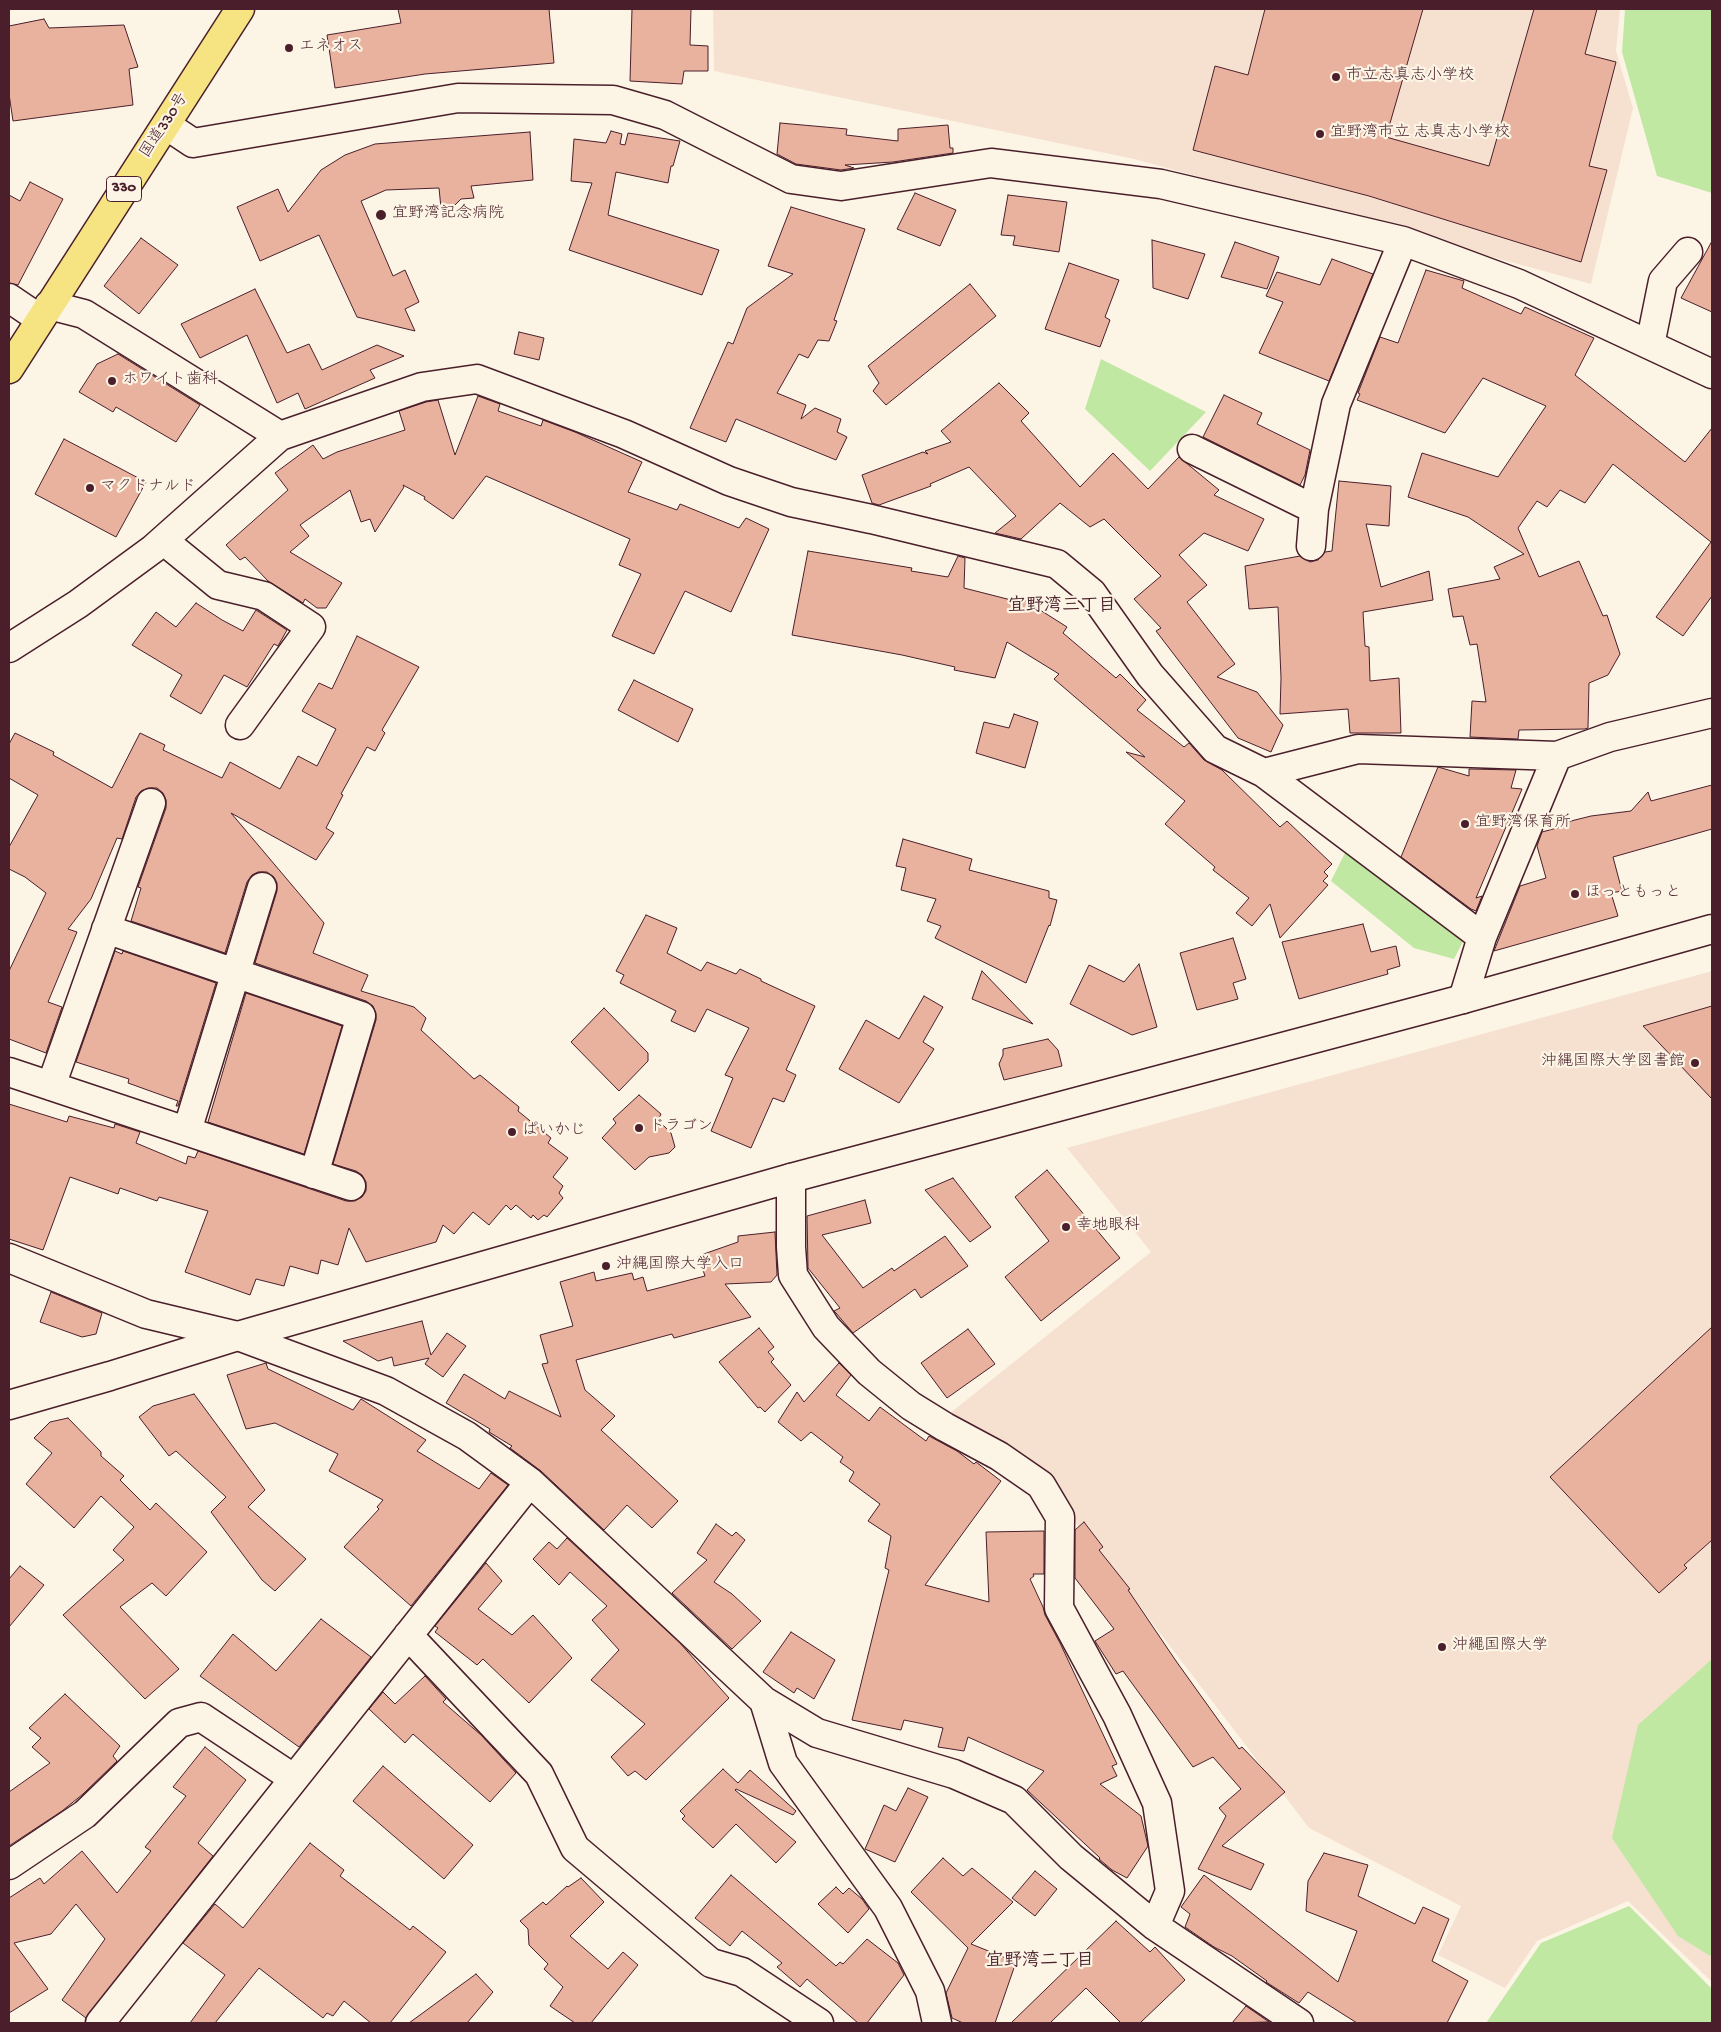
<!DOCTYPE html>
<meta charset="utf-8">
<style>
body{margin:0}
#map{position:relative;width:1721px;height:2032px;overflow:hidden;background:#fcf5e5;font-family:"Gochi Hand",sans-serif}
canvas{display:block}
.frame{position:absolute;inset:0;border:10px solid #4a1f2b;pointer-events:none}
</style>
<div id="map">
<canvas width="1721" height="2032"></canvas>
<div class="frame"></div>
</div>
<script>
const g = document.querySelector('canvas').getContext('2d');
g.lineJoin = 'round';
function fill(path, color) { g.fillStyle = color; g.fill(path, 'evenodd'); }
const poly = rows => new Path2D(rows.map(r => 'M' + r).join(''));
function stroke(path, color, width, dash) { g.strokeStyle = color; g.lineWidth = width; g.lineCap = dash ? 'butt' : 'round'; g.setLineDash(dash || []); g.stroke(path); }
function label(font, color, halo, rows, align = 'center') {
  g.font = font + ' "Gochi Hand","Klee One",sans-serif'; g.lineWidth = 4.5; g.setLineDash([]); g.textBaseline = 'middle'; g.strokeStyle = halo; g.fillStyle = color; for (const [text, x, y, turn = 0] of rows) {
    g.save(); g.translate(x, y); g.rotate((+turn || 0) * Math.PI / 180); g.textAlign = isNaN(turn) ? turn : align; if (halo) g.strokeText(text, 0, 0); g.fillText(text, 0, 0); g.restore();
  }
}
fill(poly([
 [713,9,1620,9,1616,51,1633,108,1591,284,1134,159,714,71],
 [1712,971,1712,1982,1628,1901,1537,1941,1505,1988,1438,1955,1461,1906,1309,1828,1033,1467,944,1418,1151,1252,1067,1148]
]), '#f6e1d0');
fill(poly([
 [1625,9,1712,9,1712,193,1657,176,1622,52],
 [1101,359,1206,412,1150,471,1085,409],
 [1348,847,1467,934,1454,959,1414,948,1331,881],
 [1712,1659,1712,1957,1678,1936,1612,1838,1638,1725],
 [1629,1906,1712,1989,1712,2023,1486,2023,1541,1943]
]), '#c0e8a3');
const building = poly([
 [398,9,549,9,554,63,425,74,335,88,327,35,401,23,398,9],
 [632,9,691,9,690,45,708,46,708,71,684,71,682,84,630,81,632,9],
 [1265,9,1423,9,1386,137,1489,166,1534,9,1597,9,1585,54,1616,62,1589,166,1607,170,1581,262,1369,196,1193,150,1215,66,1248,75,1265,9],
 [44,19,49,28,124,25,138,67,129,69,133,105,13,121,9,94,9,26,44,19],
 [780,123,847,129,846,135,898,141,898,129,948,125,950,148,953,148,953,153,893,162,845,165,854,168,841,170,796,164,777,154,780,123],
 [611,131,622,134,620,144,625,145,628,133,680,141,673,166,671,166,668,183,616,172,608,215,719,250,702,295,569,250,592,183,571,181,574,139,606,143,611,131],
 [530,132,533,180,471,186,474,198,461,199,442,218,439,188,386,190,361,201,393,276,405,270,419,302,405,309,415,331,357,317,319,235,260,261,237,207,278,189,288,212,321,170,345,155,375,144,530,132],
 [30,182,63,199,18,285,9,283,9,195,20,201,30,182],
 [915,193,956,210,940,246,897,229,915,193],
 [1008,195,1067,202,1059,252,1013,245,1015,236,1001,235,1008,195],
 [791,207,865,229,834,320,837,321,829,341,818,340,808,358,799,354,777,393,806,405,801,419,815,408,841,419,837,432,847,437,836,460,736,419,726,442,690,428,728,342,733,344,747,308,793,274,768,266,791,207],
 [141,238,178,265,139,314,104,286,141,238],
 [1152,240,1205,254,1188,299,1153,288,1152,240],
 [1712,241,1712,312,1681,298,1712,241],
 [1235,242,1279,257,1267,289,1221,277,1235,242],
 [1332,259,1373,274,1329,381,1259,353,1283,302,1266,296,1277,272,1320,285,1332,259],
 [1069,263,1119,280,1105,317,1110,320,1100,347,1045,329,1069,263],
 [1426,270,1464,281,1462,288,1521,314,1525,307,1594,338,1575,375,1685,462,1712,428,1712,596,1683,636,1656,617,1711,542,1613,464,1585,503,1560,490,1547,507,1537,501,1518,528,1539,577,1579,561,1603,616,1607,615,1620,654,1608,675,1589,683,1588,728,1585,729,1519,730,1518,739,1470,737,1472,701,1486,702,1477,644,1470,645,1463,616,1453,617,1448,589,1500,579,1494,567,1524,554,1468,517,1408,497,1422,453,1498,477,1546,406,1483,378,1445,433,1357,400,1360,394,1358,393,1380,337,1398,343,1426,270],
 [970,284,996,316,886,405,873,391,879,383,868,366,970,284],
 [255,289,287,353,309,344,322,370,377,345,404,356,370,370,375,378,305,409,298,393,277,403,247,335,200,358,181,324,255,289],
 [519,332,544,338,539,360,514,354,519,332],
 [118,354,200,405,176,442,116,407,113,412,79,392,97,364,118,354],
 [999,383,1029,413,1021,421,1080,487,1113,453,1148,489,1179,457,1219,490,1214,495,1264,519,1248,551,1204,533,1179,555,1207,585,1187,602,1235,664,1217,677,1257,692,1283,725,1271,752,1238,738,1156,631,1161,628,1134,599,1161,576,1104,519,1090,527,1060,503,1021,539,995,533,1016,516,969,467,930,484,931,486,879,505,872,503,862,475,923,452,928,454,925,451,951,442,941,431,999,383],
 [1224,395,1262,413,1257,424,1310,450,1305,475,1300,485,1203,437,1224,395],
 [478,396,500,404,498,411,541,426,543,420,575,432,642,462,628,492,677,510,680,504,739,528,746,518,769,529,731,612,685,591,654,654,612,636,641,574,619,565,630,539,486,476,453,519,424,499,425,497,403,485,404,487,375,532,370,519,361,522,350,490,300,525,309,536,290,552,342,583,326,608,317,608,305,599,303,603,268,581,245,557,240,560,226,545,288,490,275,473,313,445,323,459,337,452,405,430,399,411,426,402,438,400,455,455,478,396],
 [64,439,146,482,116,537,35,494,64,439],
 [1339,481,1391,486,1389,526,1366,524,1381,587,1429,571,1433,600,1363,612,1365,646,1369,647,1370,681,1399,678,1401,733,1350,733,1348,709,1280,714,1281,678,1278,607,1249,609,1245,566,1300,556,1310,562,1318,560,1325,552,1332,551,1339,481],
 [808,551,912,568,911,571,948,577,958,556,965,558,964,588,1015,601,1018,596,1067,627,1063,633,1116,678,1120,674,1146,700,1137,710,1184,747,1189,743,1204,760,1222,770,1280,827,1287,821,1332,864,1324,872,1328,876,1323,881,1328,885,1280,938,1270,904,1252,926,1236,913,1249,898,1213,870,1215,867,1165,824,1185,801,1126,752,1145,757,1054,679,1059,674,1007,642,995,678,954,670,955,667,902,655,792,635,808,551],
 [196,603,222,620,243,631,256,610,287,630,278,646,274,644,247,687,224,675,201,714,170,696,182,675,132,645,156,612,176,627,196,603],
 [357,636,419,667,382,730,385,733,375,751,367,747,341,794,343,795,326,828,334,833,316,860,231,813,324,923,313,953,368,975,361,991,414,1007,426,1018,421,1030,474,1079,480,1075,519,1107,518,1111,551,1138,548,1143,568,1158,553,1177,563,1186,559,1193,563,1198,547,1217,544,1215,538,1220,533,1215,531,1218,516,1205,511,1210,506,1205,489,1225,473,1212,454,1234,443,1225,436,1242,366,1262,349,1228,338,1265,321,1260,318,1274,290,1266,284,1286,256,1279,250,1295,185,1272,208,1211,159,1197,157,1201,120,1188,118,1194,70,1177,43,1250,9,1239,9,1104,67,1122,69,1116,114,1128,115,1124,140,1132,136,1143,186,1164,188,1156,195,1158,198,1151,346,1201,355,1201,362,1197,366,1191,366,1182,362,1175,356,1171,333,1164,376,1020,376,1013,373,1006,366,1001,255,963,277,891,277,883,274,877,267,872,258,872,252,875,247,882,225,953,131,921,141,888,138,887,166,808,166,800,163,793,157,788,148,788,141,791,136,797,122,839,117,838,91,899,68,929,77,932,48,1002,62,1007,46,1053,9,1039,9,971,46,893,25,877,9,869,9,847,38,795,9,778,9,744,15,733,54,752,53,755,112,788,140,733,165,745,163,750,222,778,230,762,280,789,298,756,317,766,336,729,302,711,319,683,332,689,357,636],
 [634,680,693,709,678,742,618,710,634,680],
 [1014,714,1038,722,1025,768,976,753,984,722,1009,728,1014,714],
 [1438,767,1469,776,1469,769,1516,770,1511,788,1522,789,1476,898,1482,896,1476,911,1471,909,1401,857,1438,767],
 [1712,785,1712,829,1613,857,1622,891,1611,893,1618,916,1494,951,1520,886,1546,878,1537,846,1542,832,1568,825,1567,822,1591,816,1631,811,1648,792,1651,801,1712,785],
 [903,839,972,859,969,870,1049,891,1049,898,1057,900,1050,926,1049,925,1026,983,935,938,941,926,927,921,936,899,901,890,906,868,896,866,903,839],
 [646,915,677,928,667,953,701,971,707,962,736,974,740,969,761,979,761,981,815,1006,786,1070,796,1075,784,1102,773,1098,751,1148,711,1131,733,1078,725,1075,749,1028,707,1009,695,1032,671,1021,676,1011,620,983,624,975,616,971,646,915],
 [1363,924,1371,952,1396,946,1400,966,1387,970,1388,974,1299,999,1282,942,1363,924],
 [1233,938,1246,979,1233,983,1238,999,1197,1010,1180,953,1233,938],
 [115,951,122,954,123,951,216,983,178,1106,176,1106,178,1101,128,1083,129,1079,76,1062,115,951],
 [1139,964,1157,1027,1132,1035,1070,1004,1089,965,1124,982,1139,964],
 [982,971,1033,1024,972,999,982,971],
 [246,993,342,1026,304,1154,208,1122,246,993],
 [924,996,943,1007,923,1042,934,1049,899,1103,839,1069,866,1020,899,1039,924,996],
 [1712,1006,1712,1099,1643,1026,1712,1006],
 [604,1008,648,1053,648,1061,619,1091,571,1042,604,1008],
 [1048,1039,1058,1050,1062,1066,1004,1080,999,1064,1003,1055,1003,1049,1048,1039],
 [639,1095,661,1114,658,1120,671,1133,675,1147,669,1153,649,1157,635,1170,602,1138,616,1123,613,1119,639,1095],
 [1047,1170,1120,1258,1041,1321,1005,1277,1049,1241,1015,1197,1047,1170],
 [953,1178,991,1227,970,1242,925,1190,953,1178],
 [865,1200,871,1223,822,1235,863,1288,892,1268,894,1271,945,1236,968,1266,921,1298,915,1289,853,1333,836,1313,834,1311,840,1308,808,1268,807,1216,865,1200],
 [775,1232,777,1275,771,1282,725,1284,751,1317,674,1338,672,1334,576,1360,585,1390,615,1416,601,1430,678,1501,652,1528,627,1505,604,1530,541,1471,510,1448,512,1446,489,1432,490,1429,446,1403,464,1374,505,1399,509,1391,561,1417,542,1364,548,1363,540,1335,573,1326,560,1282,594,1272,596,1281,632,1273,634,1280,643,1277,647,1291,705,1276,698,1256,738,1242,738,1236,775,1232],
 [51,1292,102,1313,96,1334,82,1337,40,1322,51,1292],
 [422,1321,431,1355,447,1333,466,1346,443,1377,425,1364,429,1358,394,1366,392,1357,378,1361,343,1341,422,1321],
 [1712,1327,1712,1540,1684,1565,1687,1568,1659,1593,1550,1477,1712,1327],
 [759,1328,774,1347,768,1352,774,1359,771,1362,791,1385,765,1412,760,1407,758,1408,719,1362,759,1328],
 [968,1329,995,1364,947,1398,921,1363,968,1329],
 [266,1363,268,1369,353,1410,361,1399,426,1440,417,1451,479,1489,491,1473,508,1485,411,1606,344,1547,379,1509,377,1507,383,1500,329,1471,338,1454,275,1423,246,1429,227,1375,266,1363],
 [839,1363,851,1375,836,1395,869,1421,880,1407,926,1441,929,1436,957,1451,974,1464,976,1462,1001,1481,925,1585,989,1602,986,1532,1044,1531,1044,1574,1033,1574,1034,1576,1030,1579,1043,1607,1045,1615,1060,1643,1117,1764,1112,1766,1117,1776,1100,1784,1141,1816,1148,1846,1127,1878,1112,1870,1099,1859,1100,1858,1027,1790,1044,1771,968,1737,964,1751,938,1747,943,1728,904,1720,901,1730,852,1720,889,1570,885,1568,891,1536,868,1521,880,1504,849,1481,854,1472,840,1462,843,1457,811,1432,801,1441,778,1422,797,1392,804,1402,839,1363],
 [194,1394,265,1490,248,1507,306,1559,275,1591,262,1580,211,1512,226,1497,176,1451,169,1456,139,1417,153,1406,194,1394],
 [68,1418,101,1452,101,1456,124,1476,120,1480,150,1510,156,1503,207,1552,166,1596,152,1583,120,1607,179,1669,145,1699,63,1615,124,1560,113,1550,134,1527,101,1496,74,1528,26,1484,52,1453,34,1438,50,1422,68,1418],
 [1084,1522,1103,1547,1099,1550,1130,1589,1128,1590,1176,1661,1239,1749,1242,1747,1285,1792,1222,1846,1264,1864,1251,1890,1198,1869,1226,1816,1219,1808,1241,1789,1213,1757,1193,1767,1123,1671,1116,1674,1095,1641,1114,1629,1075,1578,1075,1530,1084,1522],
 [716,1524,732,1536,736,1532,745,1540,714,1582,732,1594,761,1621,732,1649,672,1593,707,1560,697,1553,716,1524],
 [567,1538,679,1642,729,1698,646,1780,635,1771,628,1776,611,1757,645,1724,591,1680,619,1650,592,1620,607,1606,570,1572,559,1585,533,1559,549,1542,557,1549,567,1538],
 [486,1563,502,1581,478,1609,512,1635,533,1615,572,1658,529,1703,483,1659,477,1665,435,1632,438,1628,435,1626,486,1563],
 [20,1566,44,1585,9,1627,9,1579,20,1566],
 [321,1619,371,1657,299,1747,200,1676,233,1634,276,1671,321,1619],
 [791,1632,835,1660,814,1699,797,1688,794,1693,763,1672,791,1632],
 [425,1676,446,1699,443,1702,481,1735,516,1773,490,1802,413,1734,405,1743,369,1709,383,1692,395,1704,425,1676],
 [65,1694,120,1746,113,1756,117,1761,83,1794,62,1811,9,1846,9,1792,50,1763,32,1747,41,1738,29,1728,65,1694],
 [205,1747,246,1780,198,1843,213,1856,86,2018,62,2000,105,1939,76,1904,51,1934,14,1943,48,1989,9,2013,9,1898,40,1878,44,1884,82,1851,117,1893,151,1851,145,1847,186,1796,173,1787,205,1747],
 [383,1766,473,1845,444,1879,353,1801,383,1766],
 [723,1769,738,1783,750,1770,796,1811,793,1815,736,1789,735,1790,796,1842,776,1863,736,1824,713,1848,682,1819,685,1816,680,1811,723,1769],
 [908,1788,928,1797,895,1862,865,1849,884,1805,896,1811,908,1788],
 [310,1843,344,1870,340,1876,410,1930,413,1926,446,1952,390,2023,371,2023,344,2001,333,2016,327,2013,323,2018,259,1968,215,2023,190,2023,225,1975,183,1943,215,1904,243,1928,310,1843],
 [1324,1853,1368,1865,1358,1896,1415,1924,1423,1907,1449,1919,1432,1961,1468,1981,1447,2023,1357,2023,1308,1992,1299,2003,1266,1982,1267,1981,1232,1956,1214,1947,1185,1927,1190,1914,1181,1907,1204,1875,1338,1982,1357,1931,1306,1911,1308,1881,1324,1853],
 [943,1858,963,1876,972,1868,1013,1902,971,1944,1016,1962,995,2023,963,2023,952,2018,946,1993,968,1948,911,1892,943,1858],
 [1035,1871,1057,1889,1035,1916,1012,1898,1035,1871],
 [731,1875,836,1966,840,1962,843,1964,867,1939,898,1963,904,1975,867,2023,858,2023,807,1979,800,1987,777,1967,782,1963,742,1931,730,1946,695,1918,731,1875],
 [581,1878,604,1902,570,1936,608,1969,623,1952,638,1965,591,2023,575,2023,550,2006,563,1987,544,1969,548,1964,529,1945,528,1929,520,1921,543,1902,546,1905,567,1886,568,1887,581,1878],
 [836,1887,843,1894,849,1888,862,1899,869,1909,848,1933,818,1904,836,1887],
 [1116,1921,1150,1952,1155,1947,1185,1980,1140,2023,1121,2023,1086,1988,1050,2023,1011,2023,1116,1921],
 [476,1974,493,1992,467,2023,409,2023,476,1974],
 [1246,2006,1269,2022,1232,2023,1246,2006]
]);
fill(building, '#e9b29e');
stroke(building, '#4a1f2b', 1);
const street = poly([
 [166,125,193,143,458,98,613,100,665,115,791,179,841,186,991,163,1161,184,1403,241,1519,284,1712,374],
 [9,298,40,319],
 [49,305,84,314,280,436],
 [1650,345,1663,281,1688,252],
 [1192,449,1314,509],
 [164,541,218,585,264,596,311,627,240,725],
 [1311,546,1314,509,1336,404,1403,241],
 [9,648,78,604,153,549,280,436,422,387,477,379,624,434,729,481,791,502,871,519,1057,564,1092,593,1150,675,1215,749,1264,773,1482,937],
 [1264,773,1358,749,1557,756],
 [106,929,361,1016,314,1174],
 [1463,999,1482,937,1557,756,1610,737,1712,713],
 [9,1072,351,1186],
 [51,1086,151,803],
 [187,1131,262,887],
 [791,1178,791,1247,793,1275,826,1327,869,1372,911,1406,945,1427,999,1456,1041,1485,1060,1517,1059,1608,1117,1715,1157,1803,1170,1891,1155,1926],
 [9,1258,146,1314,238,1336,386,1391,467,1436,530,1482,764,1701,817,1733,954,1774,1014,1800,1071,1857,1155,1926,1299,2023],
 [408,1635,539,1774,575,1848,711,1963,742,1972,819,2023],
 [764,1701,783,1763,888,1908,930,1991,937,2023],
 [9,1865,85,1814,179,1723,201,1717,293,1778],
 [100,2023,530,1482]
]);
const secondary = poly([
 [9,1405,110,1376,238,1336,791,1178,1463,999,1712,929]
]);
const highway = poly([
 [9,369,240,9]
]);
stroke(street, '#4a1f2b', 31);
stroke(secondary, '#4a1f2b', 31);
stroke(highway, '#4a1f2b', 31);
stroke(street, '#fcf5e5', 28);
stroke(secondary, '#fcf5e5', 28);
stroke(highway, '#f6e381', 28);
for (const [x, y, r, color] of [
 [289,48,5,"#4a1f2b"],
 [1336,77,5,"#4a1f2b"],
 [1320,134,5,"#4a1f2b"],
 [381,215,6,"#4a1f2b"],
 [112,381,5,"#4a1f2b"],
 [90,488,5,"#4a1f2b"],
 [1465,824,5,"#4a1f2b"],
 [1575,894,5,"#4a1f2b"],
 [1695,1063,5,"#4a1f2b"],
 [639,1128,5,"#4a1f2b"],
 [512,1132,5,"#4a1f2b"],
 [1066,1227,5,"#4a1f2b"],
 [606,1266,5,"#4a1f2b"],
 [1442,1647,5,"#4a1f2b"]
]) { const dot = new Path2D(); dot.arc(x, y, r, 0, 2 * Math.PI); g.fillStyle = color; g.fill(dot); stroke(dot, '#fcf5e5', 2); }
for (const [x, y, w] of [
 [124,189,35]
]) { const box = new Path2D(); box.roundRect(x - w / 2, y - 12.5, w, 25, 4); g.fillStyle = '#fcf5e5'; g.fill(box); stroke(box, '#4a1f2b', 1); }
label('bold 15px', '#4a1f2b', null, [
 ["330",124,189]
]);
label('16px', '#4a1f2b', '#fcf5e5', [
 ["エネオス",299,48],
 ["市立志真志小学校",1346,77],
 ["宜野湾市立 志真志小学校",1330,134],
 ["宜野湾記念病院",392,215],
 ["ホワイト歯科",122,381],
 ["マクドナルド",100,488],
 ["宜野湾保育所",1475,824],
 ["ほっともっと",1585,894],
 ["沖縄国際大学図書館",1685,1063,"right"],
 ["ドラゴン",649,1128],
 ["ぱいかじ",522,1132],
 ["幸地眼科",1076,1227],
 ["沖縄国際大学入口",616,1266],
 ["沖繩国際大学",1452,1647]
], 'left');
label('16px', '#4a1f2b', '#fcf5e5', [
 ["国道330号",165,126,-57]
]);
label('bold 18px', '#4a1f2b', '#fcf5e5', [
 ["宜野湾三丁目",1062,607],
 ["宜野湾二丁目",1040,1962]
]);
</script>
